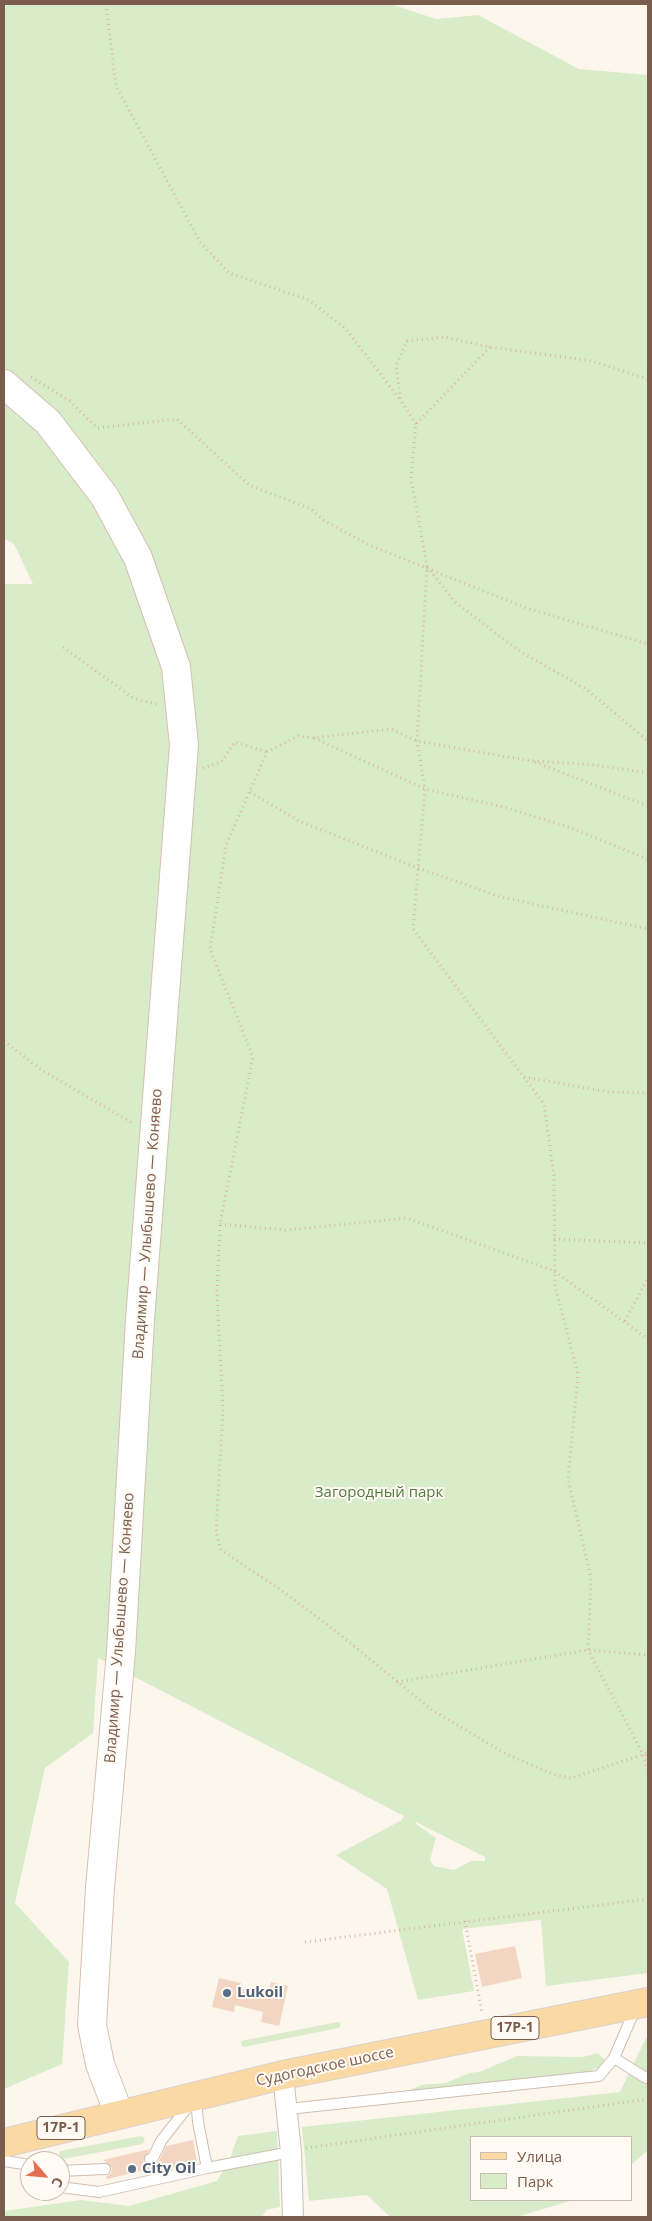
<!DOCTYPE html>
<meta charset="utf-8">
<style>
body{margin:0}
#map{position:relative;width:652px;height:2221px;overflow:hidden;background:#fdf6ec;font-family:"Open Sans",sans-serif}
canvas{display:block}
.frame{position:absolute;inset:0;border:5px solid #7a5c4d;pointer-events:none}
.legend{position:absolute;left:470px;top:2136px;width:162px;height:65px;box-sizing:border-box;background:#fffaf3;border:1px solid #cabbb1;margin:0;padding:6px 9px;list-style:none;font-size:15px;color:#7a5c4d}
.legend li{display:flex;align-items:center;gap:10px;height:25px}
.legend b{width:25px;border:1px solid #cabbb1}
.north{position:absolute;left:20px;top:2151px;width:50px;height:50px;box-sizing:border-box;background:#fffaf3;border:1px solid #cabbb1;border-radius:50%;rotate:117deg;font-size:14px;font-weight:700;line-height:20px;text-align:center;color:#7a5c4d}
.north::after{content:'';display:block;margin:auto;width:18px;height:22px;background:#e76f51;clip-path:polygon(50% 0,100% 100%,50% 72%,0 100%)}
</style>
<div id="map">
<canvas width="652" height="2221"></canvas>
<div class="frame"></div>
<ul class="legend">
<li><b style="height:6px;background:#fbd9a5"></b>Улица</li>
<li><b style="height:14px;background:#d8ecc9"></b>Парк</li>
</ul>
<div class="north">С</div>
</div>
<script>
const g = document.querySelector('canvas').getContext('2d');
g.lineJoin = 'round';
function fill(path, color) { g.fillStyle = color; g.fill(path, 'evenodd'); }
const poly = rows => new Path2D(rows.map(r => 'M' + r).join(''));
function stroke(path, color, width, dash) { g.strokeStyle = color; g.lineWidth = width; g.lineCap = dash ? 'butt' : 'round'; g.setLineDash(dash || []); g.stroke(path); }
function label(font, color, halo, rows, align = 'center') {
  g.font = font + ' "Open Sans",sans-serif'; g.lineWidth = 4; g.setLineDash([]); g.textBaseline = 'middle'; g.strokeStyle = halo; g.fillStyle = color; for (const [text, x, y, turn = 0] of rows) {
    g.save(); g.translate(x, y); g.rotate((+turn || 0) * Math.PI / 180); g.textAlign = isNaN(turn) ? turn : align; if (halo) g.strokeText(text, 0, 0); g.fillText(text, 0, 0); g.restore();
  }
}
fill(poly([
 [4,4,391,4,436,19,478,15,579,69,648,75,648,1973,546,1986,541,1920,462,1929,474,1991,418,2000,387,1889,336,1855,402,1820,404,1816,98,1658,93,1733,45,1768,15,1903,69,1962,62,2064,4,2089,4,584,33,584,14,544,4,539],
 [416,1822,485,1857,485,1861,471,1861,454,1870,434,1866,430,1860,436,1838,416,1824],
 [338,2022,341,2024,339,2028,243,2047,241,2044,241,2041],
 [646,2038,648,2038,648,2150,631,2165,631,2137,471,2137,471,2200,573,2200,520,2216,494,2217,390,2217,367,2195,309,2201,302,2127,620,2092],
 [598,2053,605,2060,603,2065,587,2073,409,2095,407,2091,421,2085,446,2083,469,2073,479,2072,517,2056,583,2057],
 [277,2131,280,2207,266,2210,262,2217,4,2217,4,2211,81,2200,129,2206,217,2181,230,2158,238,2136],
 [141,2136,145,2138,143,2144,63,2159,59,2154,60,2151]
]), '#d8ecc9');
fill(poly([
 [515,1946,522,1978,482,1987,475,1954],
 [219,1978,241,1983,239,1988,268,1995,271,1982,288,1986,279,2026,261,2022,263,2012,235,2005,234,2012,212,2007],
 [193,2140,197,2162,168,2168,167,2165,107,2179,106,2176,111,2173,112,2168,103,2160,150,2149,143,2161,146,2164,152,2166,159,2161,166,2146]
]), '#f3d5c3');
const service = poly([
 [614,2058,646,2078],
 [196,2098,198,2122,207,2168],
 [288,2109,599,2076,614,2058,636,2007],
 [150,2159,153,2158,161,2141,190,2104],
 [4,2161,30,2165],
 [60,2171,105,2169],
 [60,2187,99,2192,207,2168,291,2152]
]);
const minor = poly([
 [283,2075,291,2152,293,2217]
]);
const secondary = poly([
 [4,384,48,422,105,497,138,558,176,667,184,745,140,1320,121,1652,100,1888,92,2025,100,2064,119,2114]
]);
const primary = poly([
 [4,2143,283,2075,648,2002]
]);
stroke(service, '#d1beb0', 12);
stroke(minor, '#d1beb0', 22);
stroke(secondary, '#d6c0b0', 30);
stroke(primary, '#dad1cd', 30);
stroke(poly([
 [106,4,116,86,200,242,229,273,309,300,346,329,401,401],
 [490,347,416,424,411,478,427,567,417,741,425,789,413,929,544,1104,554,1175,555,1286,578,1374,568,1479,591,1578,588,1650,643,1754,648,1771],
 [31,377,70,401,97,428,177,419,249,485,311,509,323,520,369,545,526,608,648,644],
 [416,424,401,401,396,366,407,341,444,337,490,347,592,361,648,379],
 [427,567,456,603,521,652,586,689,648,741],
 [63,647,133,698,158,705],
 [314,738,425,789,507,808,571,828,648,859],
 [535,762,648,806],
 [203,768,221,762,235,742,267,752],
 [648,773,596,765,531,761,417,741,391,729,313,738,298,736,267,752,226,845,210,949,253,1057,220,1224,217,1294,223,1409,216,1532,221,1550,278,1588,338,1633,432,1710,506,1754,552,1774,571,1778,648,1753],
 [250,792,299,821,418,868,501,897,648,929],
 [4,1041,43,1071,134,1124],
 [524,1077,609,1092,648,1093],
 [220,1224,286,1230,407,1218,554,1271,648,1339],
 [554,1239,648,1243],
 [625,1321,648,1278],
 [397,1682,588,1650,648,1655],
 [465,1921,482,2013],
 [305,1942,648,1899],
 [306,2148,648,2099]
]), '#d9b8a5', 3, [1, 4]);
stroke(service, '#fff', 10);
stroke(minor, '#fff', 20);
stroke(secondary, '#fff', 28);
stroke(primary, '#fbd9a5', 28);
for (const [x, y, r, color] of [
 [227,1993,5,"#5c6f8a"],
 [132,2169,5,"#5c6f8a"]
]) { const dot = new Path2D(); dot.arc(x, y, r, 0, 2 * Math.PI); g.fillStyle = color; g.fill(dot); stroke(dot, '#fffaf3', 2); }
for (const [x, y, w] of [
 [515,2028,48],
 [61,2128,48]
]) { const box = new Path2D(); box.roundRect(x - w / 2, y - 11.5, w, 23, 4); g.fillStyle = '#fffaf3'; g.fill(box); stroke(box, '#7a5c4d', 1); }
label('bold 14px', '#7a5c4d', null, [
 ["17Р-1",515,2028],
 ["17Р-1",61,2128]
]);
label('15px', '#7a5c4d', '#fffaf3', [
 ["Владимир — Улыбышево — Коняево",148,1224,-86],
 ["Владимир — Улыбышево — Коняево",120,1628,-86],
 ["Судогодское шоссе",325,2067,-12]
]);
label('15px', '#537a41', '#fffaf3', [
 ["Загородный парк",379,1493]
]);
label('bold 15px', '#4e5e75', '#fffaf3', [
 ["Lukoil",237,1993],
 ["City Oil",142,2169]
], 'left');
</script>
